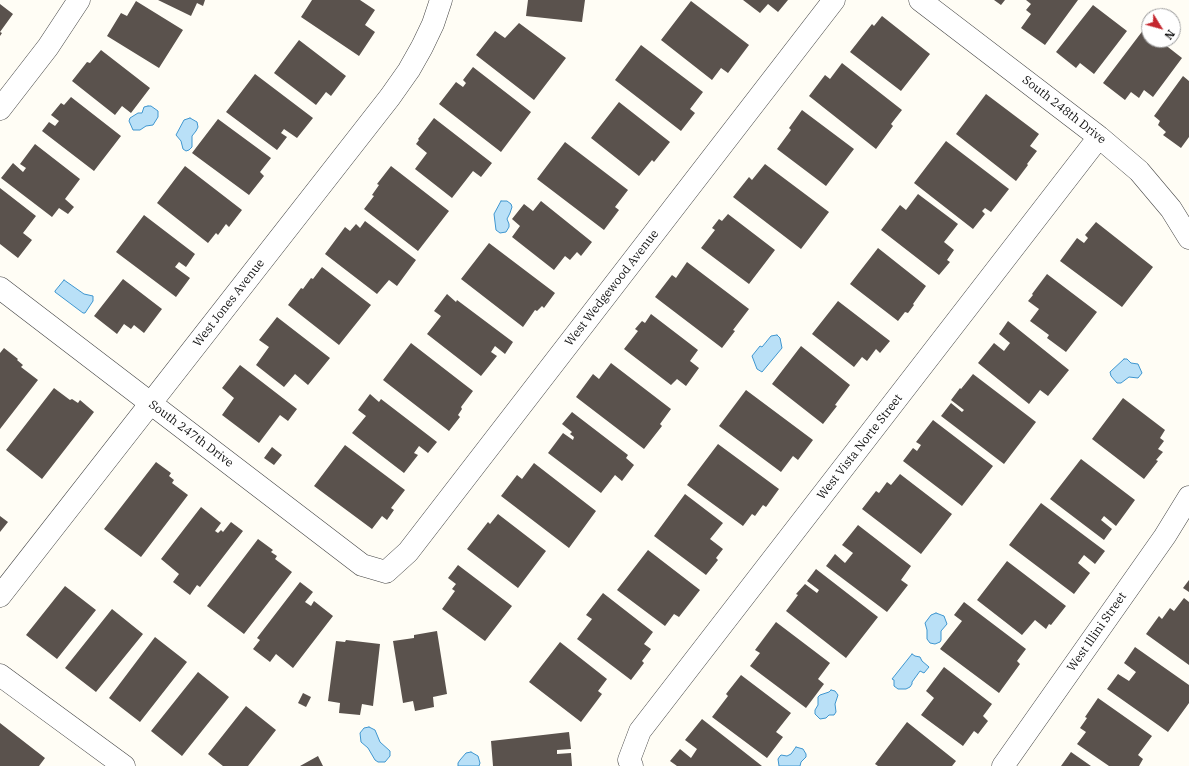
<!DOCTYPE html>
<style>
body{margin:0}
#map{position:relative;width:1189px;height:766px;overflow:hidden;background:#fffdf5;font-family:"IBM Plex Serif",serif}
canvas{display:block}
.north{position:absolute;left:1141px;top:8px;width:40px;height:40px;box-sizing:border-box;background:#fff;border:1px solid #a0a0a0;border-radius:50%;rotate:127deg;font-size:11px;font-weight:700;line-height:16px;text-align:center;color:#111}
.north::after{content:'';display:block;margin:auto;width:14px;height:18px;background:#c4262e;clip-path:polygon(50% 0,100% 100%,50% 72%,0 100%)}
</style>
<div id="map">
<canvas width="1189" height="766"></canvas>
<div class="north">N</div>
</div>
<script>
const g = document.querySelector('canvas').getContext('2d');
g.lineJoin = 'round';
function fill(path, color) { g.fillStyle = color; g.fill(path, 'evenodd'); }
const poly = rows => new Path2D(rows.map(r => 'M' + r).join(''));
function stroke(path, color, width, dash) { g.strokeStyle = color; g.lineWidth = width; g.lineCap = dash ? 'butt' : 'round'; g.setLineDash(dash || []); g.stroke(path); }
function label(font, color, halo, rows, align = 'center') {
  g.font = font + ' "IBM Plex Serif",serif'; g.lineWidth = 4; g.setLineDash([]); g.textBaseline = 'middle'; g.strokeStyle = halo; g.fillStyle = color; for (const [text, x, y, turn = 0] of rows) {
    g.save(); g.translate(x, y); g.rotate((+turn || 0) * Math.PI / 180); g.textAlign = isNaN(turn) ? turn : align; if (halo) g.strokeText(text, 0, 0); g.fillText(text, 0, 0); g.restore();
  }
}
const water = poly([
 [148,106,151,106,158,111,158,117,153,125,146,126,140,130,133,130,129,121,130,118,138,113,142,113,144,107,148,106],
 [190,118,197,122,198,127,196,131,192,136,192,147,189,150,186,151,183,149,181,141,176,135,184,120,190,118],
 [501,201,507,201,511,204,512,207,510,213,507,219,509,224,509,227,506,232,500,233,496,230,494,214,501,201],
 [64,280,84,294,93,296,93,301,85,313,83,313,55,292,55,291,64,280],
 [777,335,780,338,782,348,762,372,757,369,752,356,760,346,762,347,771,336,777,335],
 [1124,359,1127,359,1131,363,1138,364,1142,373,1138,378,1129,377,1121,383,1117,383,1111,376,1110,372,1124,359],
 [936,613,944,616,947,624,941,631,941,640,940,642,935,644,930,643,927,639,927,630,925,623,931,615,936,613],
 [912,654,915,656,920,657,922,661,929,667,924,673,920,671,912,682,912,684,910,687,906,689,898,689,894,686,894,680,892,679,912,654],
 [831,690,835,691,838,695,835,704,836,712,834,715,829,715,826,718,820,719,815,714,815,710,818,705,818,697,820,695,829,692,831,690],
 [369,727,375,730,380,742,390,751,390,756,385,762,378,762,375,760,368,748,361,742,360,733,364,728,369,727],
 [796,747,803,749,806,754,806,757,801,762,800,766,779,766,778,759,780,756,781,755,787,756,791,754,796,747],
 [471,752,478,756,480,763,479,766,458,766,458,763,460,760,466,753,471,752]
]);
fill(water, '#b9e0f7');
stroke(water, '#3f96cf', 1);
fill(poly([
 [158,0,205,0,203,6,197,3,191,16],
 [312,0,360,0,375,10,365,25,375,32,359,56,301,17],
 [528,0,585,0,582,22,526,16],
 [743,0,788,0,778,12,768,4,760,13],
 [994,0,1005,0,1001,5],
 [1026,0,1078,0,1045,45,1021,28,1031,14,1026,10,1031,4],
 [136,1,183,30,159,68,107,36,121,13,127,16],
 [691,1,749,45,728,73,721,68,712,80,661,40],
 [0,4,13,14,0,32,2,33,0,36],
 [1093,5,1127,31,1094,74,1080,63,1076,68,1056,52],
 [882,16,930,54,901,91,850,52,872,24,874,26],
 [519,23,566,58,534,100,476,55,495,31,505,38],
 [1144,29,1149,33,1149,40,1159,40,1182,58,1153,97,1144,90,1139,98,1131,92,1125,100,1103,83],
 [299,40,346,76,331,96,326,92,316,105,274,73],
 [641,45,703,92,690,109,695,113,681,131,615,80],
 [101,50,150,88,131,113,122,106,115,115,72,81,87,62,90,63],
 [842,63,902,110,891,124,893,126,876,149,809,96,825,75,830,79],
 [473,67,531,112,501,152,439,104,456,82,463,87,466,83,463,80],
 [255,74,313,118,297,138,284,129,281,133,287,137,277,150,226,112],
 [1183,76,1189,81,1189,137,1181,148,1163,135,1166,132,1158,125,1160,121,1154,116],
 [986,94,1039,134,1030,146,1037,151,1027,164,1028,165,1016,181,956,134],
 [71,97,121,136,94,171,42,131,49,122,55,126,59,121,51,115,61,103,64,105],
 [619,102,670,142,654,162,652,160,639,176,591,138],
 [802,110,854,149,826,186,777,149,791,130,789,128],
 [434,118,492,163,481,177,473,171,452,198,415,169,427,153,416,144,419,140,418,139],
 [218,119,271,158,260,172,264,176,249,195,192,153],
 [946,141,1009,189,991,212,985,208,982,211,985,214,973,229,914,183],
 [565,142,628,190,615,207,619,210,604,230,537,179],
 [35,144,80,179,65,199,74,207,68,214,59,208,52,217,1,178,13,163,23,172,26,168,20,164],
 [765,164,829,212,801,249,733,197,749,177,752,180],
 [185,166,242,210,229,227,226,224,218,235,216,233,208,243,157,203],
 [391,166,449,211,418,251,364,209,374,196,372,195,379,185,377,184],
 [0,188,36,216,23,233,32,240,18,258,0,244],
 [918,194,958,224,944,242,954,250,947,260,950,262,939,275,881,230,900,205,906,210],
 [541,201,592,242,581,256,577,252,570,260,565,256,554,270,512,237,520,226,512,219,524,204,533,211],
 [728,214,775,250,749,284,701,248,715,230,712,228,719,219,722,221],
 [144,215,195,254,186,267,179,262,175,267,190,278,176,297,116,252],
 [365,221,416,260,397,286,389,280,377,294,325,254,345,227,350,231,356,224,360,228],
 [1096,222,1153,267,1122,307,1060,261,1077,238,1084,243,1088,238,1085,235],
 [489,243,555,293,544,308,542,306,537,311,535,310,523,327,461,279],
 [878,248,926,286,913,304,914,305,908,313,905,312,898,321,850,284],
 [687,262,749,309,733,330,735,331,722,348,655,297,672,275,676,278],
 [322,267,371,305,339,345,288,305,301,288,303,289,311,278,313,279],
 [1047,274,1097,312,1066,352,1047,338,1049,335,1030,321,1039,309,1028,301,1033,295,1032,294],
 [123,279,162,309,144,333,134,325,131,329,124,324,117,334,94,316],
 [447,294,456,302,457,300,513,342,505,354,495,346,491,352,497,356,481,376,427,334,441,316,434,311],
 [838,301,890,341,880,353,876,349,867,361,862,357,854,367,812,334],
 [651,314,698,350,690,361,699,368,686,386,677,379,671,385,624,349,638,331,635,329,642,321,645,323],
 [277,317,330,358,308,385,295,374,284,387,256,365,269,347,259,340],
 [1008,321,1069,370,1048,396,1040,390,1029,404,978,363,994,343,1004,351,1010,343,999,334],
 [411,343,473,391,461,407,462,409,458,415,460,417,449,431,383,380],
 [801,346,850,385,835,405,837,406,823,424,772,384],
 [4,348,18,359,17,360,23,365,21,367,38,380,0,429,0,353],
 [611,363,671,409,660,424,662,426,644,449,576,397,593,374,599,379],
 [240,365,297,409,288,421,280,415,259,443,222,415,234,398,222,388],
 [973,374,1036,422,1004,464,941,416,951,403,962,412,964,410,951,400,960,388,961,389],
 [54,388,70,400,72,399,78,403,80,400,94,412,42,479,6,450],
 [746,390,813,440,798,460,793,456,781,472,719,426],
 [370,394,379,402,381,399,437,442,428,453,419,446,414,453,418,455,404,473,352,433,366,416,358,410],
 [1123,398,1165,430,1160,438,1164,441,1158,449,1163,452,1156,460,1158,461,1144,479,1092,439],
 [572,412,628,455,626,458,634,465,622,481,615,475,601,493,548,453,563,433,573,440,574,437,570,434,572,432,562,424],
 [933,420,993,466,962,506,903,461,913,448,917,451,921,445,916,442],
 [718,444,779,489,766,507,763,505,755,516,752,514,743,526,687,485],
 [345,445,405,490,391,508,394,510,387,520,382,516,372,529,314,486],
 [272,447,282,455,274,465,264,458],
 [1081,459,1135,500,1116,526,1104,516,1101,520,1112,529,1104,540,1050,499],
 [156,462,171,473,169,476,174,480,172,483,188,495,141,557,104,529],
 [534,463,596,511,569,548,501,496,517,475,522,479],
 [900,474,952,514,921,554,862,509,876,491,879,493,887,482,891,485],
 [685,494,723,523,710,539,723,549,716,558,718,560,706,575,654,536],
 [1041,503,1105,551,1095,564,1084,555,1078,563,1090,573,1074,594,1009,545],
 [201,507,221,523,215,531,218,533,221,530,223,532,231,522,243,531,200,587,197,585,190,595,173,582,179,574,161,559],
 [498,514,546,551,518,588,467,549,488,522,490,524],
 [0,516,8,522,0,532],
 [858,525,911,566,901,580,908,585,887,612,826,566,835,554,845,563,853,553,842,545],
 [258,539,273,550,271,552,277,556,275,559,292,572,244,634,207,606],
 [648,550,700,590,679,617,674,614,665,626,617,590],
 [1007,561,1066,606,1051,625,1049,624,1046,629,1035,620,1022,635,977,600],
 [458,565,512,606,485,641,442,609,455,591,452,589,456,584,448,578],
 [816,569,878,617,846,658,786,611,798,595,796,594,805,584,817,593,819,590,807,581],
 [1189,580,1189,592,1183,588],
 [300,582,313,592,305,602,311,606,314,601,333,616,293,668,276,654,270,662,253,649,260,640,257,638],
 [65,586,96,610,57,659,26,635],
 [603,593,653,632,644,644,651,649,642,661,644,663,631,680,577,639,592,619,586,615],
 [1184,598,1189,602,1189,665,1146,634,1159,616,1162,619,1170,608,1174,611],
 [964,602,1026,649,1017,661,1020,664,999,693,940,649,962,621,954,615],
 [112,609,143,634,96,692,65,668],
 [776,622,830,663,818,679,824,684,806,708,750,666,760,653,755,650],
 [437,631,447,694,433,697,434,707,415,711,413,701,403,703,393,641,414,638,414,635],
 [155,637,187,662,140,722,109,698],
 [346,640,380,644,373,706,362,704,360,715,339,713,340,703,328,701,336,641,345,642],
 [560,642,607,679,598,691,602,694,581,722,529,682],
 [1135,647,1189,685,1189,703,1168,732,1107,689,1118,674,1129,681,1136,672,1124,663],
 [944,667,992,704,983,716,988,721,978,734,974,731,963,746,921,715,934,698,926,691],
 [198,672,229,697,182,756,151,731],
 [741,675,791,713,776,732,783,737,767,758,712,717,728,696,726,694],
 [303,693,311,697,306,707,298,703],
 [1098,698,1152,736,1138,755,1143,759,1139,766,1109,766,1077,744,1086,732,1080,728,1087,718,1085,717],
 [246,706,276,730,248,766,223,766,208,754],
 [702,719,762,766,677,766,670,761,680,749,691,758,697,749,685,740],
 [907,722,956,761,952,766,878,766,875,764],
 [0,723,45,758,39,766,0,766],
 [569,732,571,749,557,750,557,754,571,753,572,766,493,766,491,741],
 [1071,752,1091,766,1061,766],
 [318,756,323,766,300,766]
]), '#5a524d');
const minor = poly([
 [920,0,1099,137,1139,171,1171,209,1189,238],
 [0,109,48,47,79,0],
 [0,288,362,565,386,572,408,552,834,0],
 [0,596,390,97,409,70,422,47,433,24,441,0],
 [0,675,124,766],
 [632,766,629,760,640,731,1099,137],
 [1003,766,1165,536,1189,497]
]);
stroke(minor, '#444', 23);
stroke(minor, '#fff', 22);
label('12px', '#111', '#fff', [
 ["South 248th Drive",1064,110,38],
 ["West Wedgewood Avenue",612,288,-52],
 ["West Jones Avenue",229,303,-52],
 ["South 247th Drive",191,434,37],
 ["West Vista Norte Street",860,447,-52],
 ["West Illini Street",1097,632,-55]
]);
</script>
